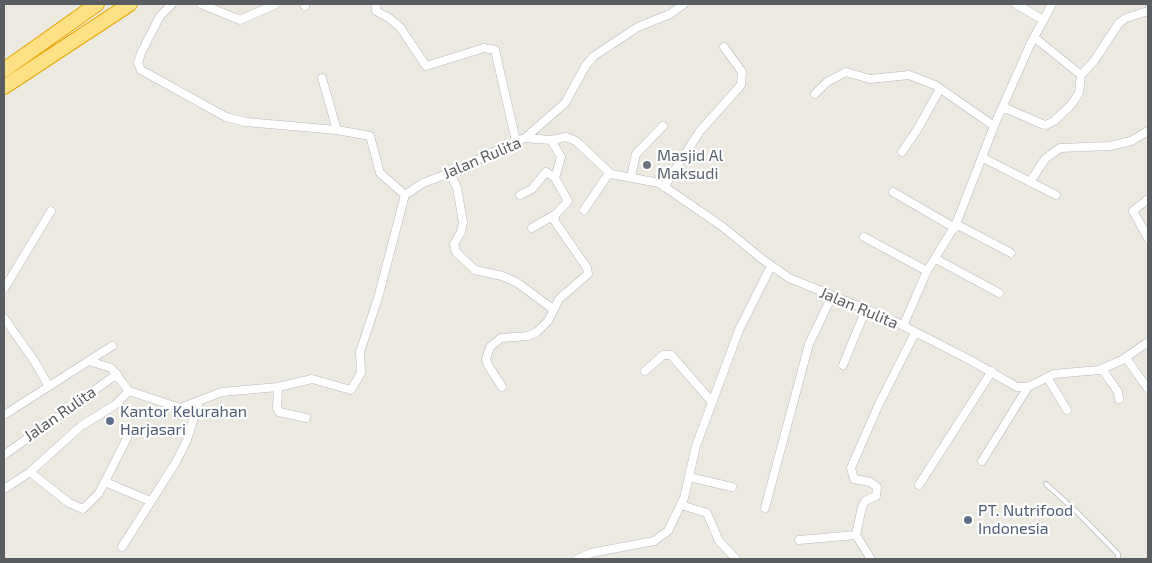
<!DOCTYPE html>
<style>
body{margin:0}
#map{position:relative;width:1152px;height:563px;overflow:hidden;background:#eceae0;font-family:"Exo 2",sans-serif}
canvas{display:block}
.frame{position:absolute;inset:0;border:5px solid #595d61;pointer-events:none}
</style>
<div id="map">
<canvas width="1152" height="563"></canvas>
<div class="frame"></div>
</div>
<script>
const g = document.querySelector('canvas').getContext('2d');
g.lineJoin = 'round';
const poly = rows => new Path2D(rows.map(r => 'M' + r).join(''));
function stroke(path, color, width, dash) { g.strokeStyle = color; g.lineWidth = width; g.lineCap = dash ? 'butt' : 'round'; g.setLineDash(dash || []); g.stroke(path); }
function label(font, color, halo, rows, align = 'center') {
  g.font = font + ' "Exo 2",sans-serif'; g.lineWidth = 4.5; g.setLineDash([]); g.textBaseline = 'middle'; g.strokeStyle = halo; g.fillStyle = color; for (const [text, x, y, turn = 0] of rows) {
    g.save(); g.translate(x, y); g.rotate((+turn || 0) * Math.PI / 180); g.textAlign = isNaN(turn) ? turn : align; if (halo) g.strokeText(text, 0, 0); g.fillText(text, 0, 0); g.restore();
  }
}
const service = poly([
 [1046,484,1077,512,1118,554,1118,559]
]);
const minor = poly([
 [172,4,160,16,141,53,138,63,141,70,226,117,246,122,337,130,370,136,380,173,405,195],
 [201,4,240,20,276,4],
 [304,4,305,6],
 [376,4,376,11,389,18,400,27,426,66,484,48,495,50,516,141],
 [1016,4,1043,20],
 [1034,37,1081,75],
 [322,78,337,130],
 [815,94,827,82,846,72,870,79,909,75,935,85,994,126],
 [1003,107,1042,124,1046,125,1054,121,1071,105,1079,93,1081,75,1094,61,1119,23,1126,18,1148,11],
 [525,138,565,103,586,65,594,56,638,27,670,14,684,4],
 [902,152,917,130,940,89],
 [983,158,1056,195],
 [450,173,457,188,463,222,461,232,454,244,456,252,475,270,502,276,516,282,553,309],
 [631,177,636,154,663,126],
 [1030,182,1045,159,1060,148,1110,146,1131,141,1148,131],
 [664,187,700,131,741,85,742,72,724,47],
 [893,192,955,228],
 [520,195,532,189,546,172,555,178],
 [1148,199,1133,211,1148,238],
 [584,210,609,173],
 [956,224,1011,253],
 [532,228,556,214],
 [864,237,927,271],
 [936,259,999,293],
 [4,289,51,211],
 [4,318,35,362,48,385],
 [903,326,927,271,956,224,994,126,1030,45,1052,4],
 [1126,358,1148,389],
 [89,361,111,368,129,391,180,408,222,392,278,387,312,379,351,390,361,373,360,352,378,298,405,195,423,183,450,173,516,141,525,138,551,140,566,137,576,141,611,174,659,183,723,227,762,259,789,278,890,319,970,360,1017,387,1028,387,1054,374,1099,370,1122,360,1148,342],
 [843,365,866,309],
 [1102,369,1118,392,1119,399],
 [645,371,663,355,671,355,712,402],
 [1047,377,1067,410],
 [278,387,277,408,279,412,306,418],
 [502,387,488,365,486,359,490,347,501,338,528,336,537,332,548,321,559,299,588,274,587,268,554,220,556,214,568,201,555,178,561,157,551,140],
 [4,415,112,346],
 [4,455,117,374],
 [982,461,1028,387],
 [30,472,69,503,83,509,99,493,127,438],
 [689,477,732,487],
 [105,482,150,501],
 [919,485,992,371],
 [4,489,30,472,81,426,115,405,129,391],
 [681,505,707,513,719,541,736,559],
 [765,508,809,344,832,296],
 [799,540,856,535],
 [122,547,176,462,187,440,199,401],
 [578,559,591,553,654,541,668,531,684,498,696,446,739,330,771,266],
 [871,559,856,535,862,507,865,501,876,496,877,487,870,482,854,479,851,468,878,406,915,333]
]);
const motorway = poly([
 [4,70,97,4],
 [4,87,130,4]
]);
stroke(service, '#b6b8bd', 5.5);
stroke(minor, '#b6b8bd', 9);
stroke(motorway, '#eca600', 16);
stroke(service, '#fff', 4);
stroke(minor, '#fff', 8);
stroke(motorway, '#fee185', 14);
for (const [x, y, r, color] of [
 [647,165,5,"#6b7280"],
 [110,421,5,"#5c6f8a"],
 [968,520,5,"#5c6f8a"]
]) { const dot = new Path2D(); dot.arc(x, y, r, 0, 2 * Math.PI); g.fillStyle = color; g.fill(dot); stroke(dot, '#fff', 2); }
label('16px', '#5b616d', '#fff', [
 ["Masjid Al",657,156],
 ["Maksudi",657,174]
], 'left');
label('16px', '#595d61', '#fff', [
 ["Jalan Rulita",482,158,-23],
 ["Jalan Rulita",859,308,23],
 ["Jalan Rulita",60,414,-35]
]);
label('16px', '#4e5e75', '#fff', [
 ["Kantor Kelurahan",120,412],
 ["Harjasari",120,430],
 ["PT. Nutrifood",978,511],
 ["Indonesia",978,529]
], 'left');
</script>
